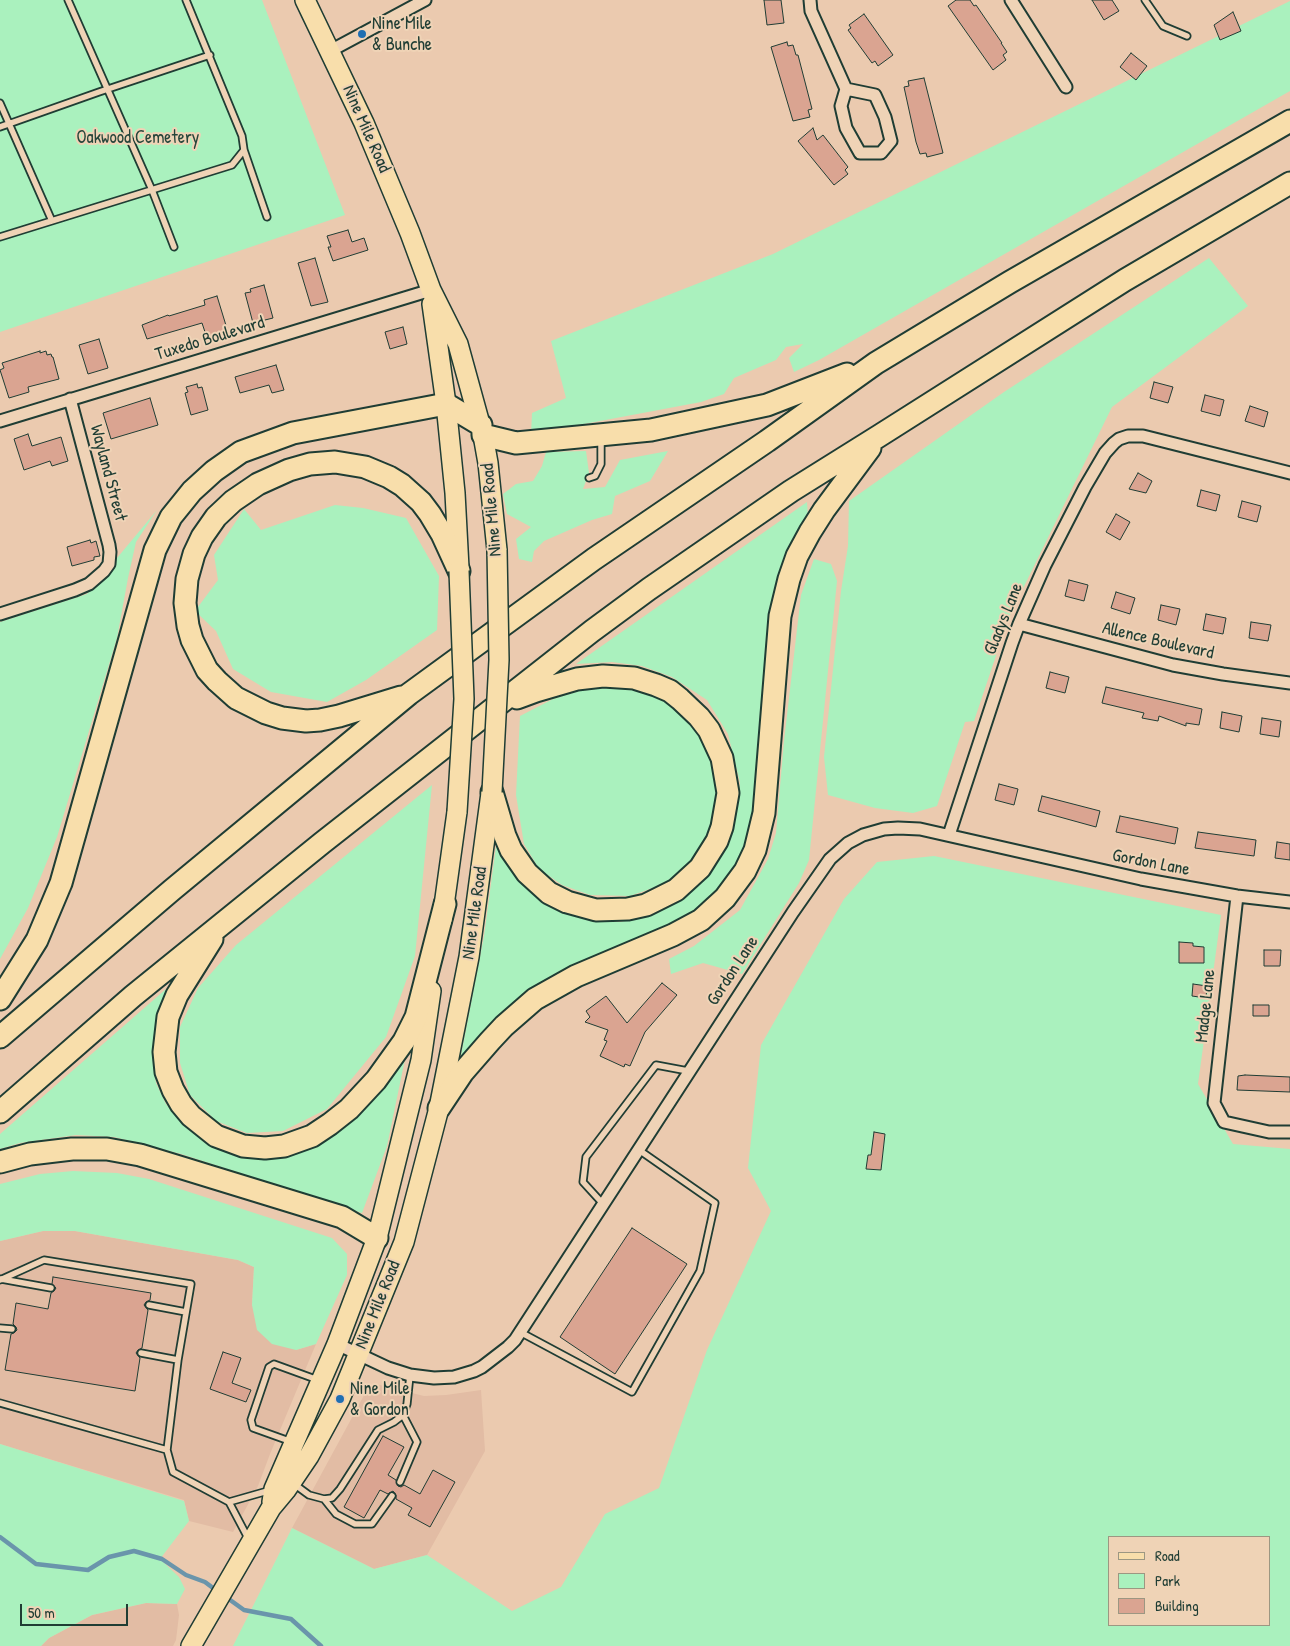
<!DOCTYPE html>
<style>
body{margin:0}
#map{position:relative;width:1290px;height:1646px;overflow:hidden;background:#ebcaaf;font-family:"Patrick Hand",sans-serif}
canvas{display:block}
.legend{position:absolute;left:1108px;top:1536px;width:162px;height:90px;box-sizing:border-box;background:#efd3b6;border:1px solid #9c9782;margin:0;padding:6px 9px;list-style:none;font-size:15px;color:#1f3d34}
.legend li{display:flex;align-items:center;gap:10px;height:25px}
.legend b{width:25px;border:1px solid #9c9782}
.scale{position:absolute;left:20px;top:1604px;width:108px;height:22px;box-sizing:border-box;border:2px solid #1f3d34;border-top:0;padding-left:6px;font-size:15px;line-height:18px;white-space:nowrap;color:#1f3d34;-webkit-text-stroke:4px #efd3b6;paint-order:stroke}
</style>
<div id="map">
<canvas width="1290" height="1646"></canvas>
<ul class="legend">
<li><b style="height:6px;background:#f8deab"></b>Road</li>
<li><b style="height:14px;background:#aaf1be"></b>Park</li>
<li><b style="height:14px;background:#daa491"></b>Building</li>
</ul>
<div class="scale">50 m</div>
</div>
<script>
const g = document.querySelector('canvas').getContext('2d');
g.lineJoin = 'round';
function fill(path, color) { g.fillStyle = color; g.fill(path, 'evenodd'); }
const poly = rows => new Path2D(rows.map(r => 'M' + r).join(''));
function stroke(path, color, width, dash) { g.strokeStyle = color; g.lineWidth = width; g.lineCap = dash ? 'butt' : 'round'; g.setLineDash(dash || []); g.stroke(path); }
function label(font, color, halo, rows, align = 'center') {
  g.font = font + ' "Patrick Hand",sans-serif'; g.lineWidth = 4; g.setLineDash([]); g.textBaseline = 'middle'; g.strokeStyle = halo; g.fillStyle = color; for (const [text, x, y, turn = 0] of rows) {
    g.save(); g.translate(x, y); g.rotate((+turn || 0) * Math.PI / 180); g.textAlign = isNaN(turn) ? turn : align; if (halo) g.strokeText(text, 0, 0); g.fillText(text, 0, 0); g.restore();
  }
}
fill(poly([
 [43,1231,75,1231,238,1260,254,1267,252,1305,296,1350,316,1344,270,1454,258,1486,233,1532,189,1521,184,1500,0,1444,0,1241],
 [376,1384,424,1396,446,1395,481,1390,485,1451,427,1555,374,1569,292,1528,368,1388],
 [146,1603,177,1604,179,1615,176,1640,173,1646,41,1646,49,1638,92,1615]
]), '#e2bca4');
fill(poly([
 [0,0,262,0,345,215,0,332],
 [1290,1,1290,91,819,360,794,372,789,358,803,344,786,347,776,360,734,378,724,394,701,402,531,434,532,413,566,398,551,341,773,254],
 [1209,258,1248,306,1112,407,1009,617,974,721,965,722,937,806,913,813,875,808,828,795,824,757,841,591,848,546,849,501,1004,392],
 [586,451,589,473,583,489,605,487,620,460,668,451,650,481,615,496,612,514,592,520,544,541,534,551,532,562,519,559,516,539,531,527,507,514,503,494,516,484,533,481,542,466,546,452],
 [807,502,808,517,772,605,767,637,755,812,749,840,737,865,715,894,689,915,664,929,580,964,548,979,515,1004,467,1054,460,1060,484,936,497,839,516,875,536,895,556,908,581,918,620,922,658,913,689,893,723,855,736,812,740,783,728,734,707,700,672,677,642,666,612,662,576,664],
 [335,505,363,508,406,518,439,576,437,630,366,680,327,702,271,692,233,669,216,631,195,611,218,580,214,555,244,509,261,530],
 [157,510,136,542,128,578,117,638,57,837,28,908,0,959,0,622,87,594],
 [814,559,831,564,837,581,809,860,799,883,742,974,703,963,671,974,669,959,694,946,740,910,768,859,776,833,784,741,801,595],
 [631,686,664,699,689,719,708,746,718,786,715,822,696,858,664,884,630,896,590,895,562,885,539,869,524,844,516,795,520,716,553,699,588,688],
 [432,785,415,956,386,1037,327,1109,283,1131,247,1133,216,1121,190,1095,180,1063,180,1027,198,988,236,945],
 [934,856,1221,915,1198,1084,1233,1144,1290,1149,1290,1646,233,1646,292,1528,374,1569,427,1555,512,1611,561,1587,605,1514,659,1488,707,1350,771,1211,748,1168,761,1045,844,899,877,862],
 [1109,1537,1269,1537,1269,1625,1109,1625],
 [166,989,170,992,157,1019,153,1040,153,1062,156,1083,166,1104,183,1125,207,1144,242,1158,278,1158,317,1147,346,1124,396,1067,405,1059,387,1146,362,1213,181,1154,114,1137,76,1135,20,1143,0,1149,0,1134],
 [73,1171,117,1173,149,1179,332,1238,347,1254,347,1275,316,1344,296,1350,272,1344,257,1330,252,1305,254,1267,238,1260,75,1231,43,1231,0,1241,0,1184,40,1174],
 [0,1444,184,1501,189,1521,160,1559,179,1577,185,1589,177,1604,146,1603,92,1615,49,1638,41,1646,0,1646]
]), '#aaf1be');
stroke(poly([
 [0,1537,36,1564,88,1570,109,1557,134,1551,162,1559,186,1575,205,1582,217,1591],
 [226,1597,244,1610,291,1619,321,1646]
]), '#6a95ab', 4.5);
const building = poly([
 [764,0,781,0,784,23,767,25,764,0],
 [956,0,970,0,974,6,976,5,1002,43,1001,43,1007,52,1003,55,1006,60,993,70,948,6,956,0],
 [1092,0,1112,0,1119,11,1104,20,1092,0],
 [1233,12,1241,31,1220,40,1214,25,1233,12],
 [864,14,893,55,878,66,875,61,872,63,848,30,851,28,849,25,864,14],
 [787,42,788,46,793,45,796,55,798,55,812,109,808,110,810,117,793,121,771,47,787,42],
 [1131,53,1147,66,1136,80,1120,67,1131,53],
 [924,78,943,153,927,157,926,153,920,154,916,142,904,87,909,86,908,81,924,78],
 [813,128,817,140,823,135,848,167,845,170,848,174,834,185,798,141,813,128],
 [348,230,352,242,364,238,368,250,333,261,328,247,331,247,327,236,348,230],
 [315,258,328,302,311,306,298,263,315,258],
 [264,285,273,318,253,323,245,293,251,292,250,289,264,285],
 [217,296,228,332,207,338,202,323,147,339,142,325,168,315,169,316,205,305,204,300,217,296],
 [403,327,407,344,390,349,385,332,403,327],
 [99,339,108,368,88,374,79,345,99,339],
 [40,351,40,353,46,351,47,355,51,354,52,357,53,357,59,379,28,387,29,392,9,398,0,370,4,368,2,363,40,351],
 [276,365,284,390,272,393,269,385,240,393,235,377,276,365],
 [1154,382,1173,387,1168,403,1150,398,1154,382],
 [197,384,198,388,202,387,208,410,191,415,185,393,188,392,186,387,197,384],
 [1205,395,1224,400,1220,416,1201,411,1205,395],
 [150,398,158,425,111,439,103,413,150,398],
 [1250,406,1268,412,1264,427,1245,421,1250,406],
 [28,434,32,446,61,437,68,461,52,466,50,461,24,470,14,439,28,434],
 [1138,473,1152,481,1146,493,1129,489,1138,473],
 [1201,490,1220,495,1216,511,1197,506,1201,490],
 [1242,501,1261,506,1257,522,1238,517,1242,501],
 [1116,514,1130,522,1120,540,1106,532,1116,514],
 [90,540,91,543,96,541,100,556,94,557,94,560,72,566,67,547,90,540],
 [1069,580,1088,585,1084,601,1065,596,1069,580],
 [1116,592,1135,598,1130,614,1111,608,1116,592],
 [1161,605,1180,609,1176,625,1158,620,1161,605],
 [1206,614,1226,618,1223,634,1203,630,1206,614],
 [1251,622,1271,625,1268,641,1249,638,1251,622],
 [1050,672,1069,677,1065,693,1046,688,1050,672],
 [1106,687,1202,709,1199,725,1186,723,1186,726,1159,716,1158,721,1142,718,1144,713,1102,703,1106,687],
 [1222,712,1242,716,1239,732,1220,728,1222,712],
 [1262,718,1281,721,1279,737,1260,734,1262,718],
 [999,784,1018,789,1014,805,995,800,999,784],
 [1042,796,1100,811,1096,827,1038,811,1042,796],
 [1120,816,1178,828,1175,844,1116,832,1120,816],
 [1198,832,1256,840,1254,856,1195,848,1198,832],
 [1277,842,1290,844,1290,860,1275,858,1277,842],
 [1179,942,1193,943,1193,946,1204,947,1204,963,1179,963,1179,942],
 [1264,950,1281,950,1280,966,1264,966,1264,950],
 [662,983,677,995,645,1032,630,1066,625,1064,624,1067,600,1056,607,1041,604,1040,608,1030,585,1022,590,1017,586,1011,606,996,627,1023,662,983],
 [1193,984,1207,986,1206,998,1192,996,1193,984],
 [1253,1005,1269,1005,1269,1016,1253,1016,1253,1005],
 [1245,1075,1290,1077,1290,1092,1237,1090,1238,1076,1245,1075],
 [874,1132,885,1134,881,1170,866,1169,868,1155,871,1155,874,1132],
 [632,1228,687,1264,615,1374,560,1337,632,1228],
 [53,1277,151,1293,150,1300,146,1302,144,1305,148,1310,142,1348,138,1350,136,1353,140,1358,135,1391,5,1370,11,1334,14,1333,17,1330,16,1327,13,1324,16,1303,48,1309,51,1293,54,1291,56,1288,52,1284,53,1277],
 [223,1352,241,1358,232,1383,251,1390,246,1402,210,1389,223,1352],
 [383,1436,404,1447,388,1475,396,1480,398,1486,401,1487,404,1485,420,1494,433,1470,455,1482,430,1527,408,1515,412,1508,396,1499,396,1495,393,1491,388,1494,380,1490,364,1518,344,1507,383,1436]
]);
fill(building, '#daa491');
stroke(building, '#1f3d34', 1);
const service = poly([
 [68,0,152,190,174,247],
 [186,0,242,136,244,150,267,217],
 [1145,0,1163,26,1187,36],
 [0,103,52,221],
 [0,127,99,92,210,55],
 [0,237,232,165,244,150],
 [589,478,595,476,601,464,601,440],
 [604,1205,583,1182,586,1157,656,1065,688,1071],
 [1,1279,51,1288],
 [0,1280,44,1260,191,1284,178,1360,167,1450],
 [149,1305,186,1312],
 [0,1328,12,1329],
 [520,1332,632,1392,700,1271,715,1203,639,1150],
 [141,1353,178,1360],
 [0,1403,167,1450,173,1472,229,1502,249,1540],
 [292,1442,253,1428,251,1420,269,1367,274,1364,318,1380],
 [400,1482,417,1442,403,1415],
 [294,1484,309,1495,324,1499,332,1498,340,1489,378,1430,394,1422,403,1415,407,1404,410,1375],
 [324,1499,336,1514,355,1524,372,1524,392,1496],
 [229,1502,271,1490]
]);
const minor = poly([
 [810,0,811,11,846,89,841,106,846,128,860,153,881,153,891,141,885,117,875,95,846,89],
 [1011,0,1066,87],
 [330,51,425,0],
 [0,421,431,290],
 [0,614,75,590,89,584,104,571,109,564,110,552,109,545,70,399],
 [1019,624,1173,665,1223,674,1290,683],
 [949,835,1012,643,1019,624,1045,565,1085,487,1105,453,1114,443,1119,439,1128,436,1143,436,1290,473],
 [1237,896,1214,1103,1224,1122,1269,1132,1290,1132],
 [337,1344,388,1368,410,1375,434,1378,454,1377,474,1371,482,1367,508,1347,515,1340,554,1280,793,912,830,859,848,843,863,835,884,829,898,828,920,829,1141,879,1237,896,1290,902]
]);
const primary = poly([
 [305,0,364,123,410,233,431,290,458,344,483,435,488,463,497,550],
 [432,304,446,404,455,493,459,568],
 [442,920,457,812],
 [272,1502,274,1489,337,1344,377,1238,421,1060,431,991],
 [191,1646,271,1508,286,1490,309,1456,340,1399,404,1242,439,1108,469,957,491,793]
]);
const motorway = poly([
 [483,435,516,443,651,430,767,405,847,374],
 [401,697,339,716,320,720,306,721,282,718,266,713,236,698,217,681,207,670,192,640,188,626,185,603,187,579,194,554,202,537,216,517,233,501,258,484,289,470,310,464,335,462,365,467,389,477,402,485,421,502,430,514,442,534,459,571],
 [492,792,505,836,511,850,527,873,549,893,567,902,596,910,628,909,646,905,676,890,700,868,717,841,722,827,728,793,722,758,709,730,699,717,680,699,670,691,656,685,634,678,603,676,577,679,536,691,517,698],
 [212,939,177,995,168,1017,164,1052,166,1072,173,1090,181,1104,191,1116,216,1136,243,1146,265,1148,284,1146,312,1136,330,1124,349,1109,376,1080,404,1041,416,1017,445,904],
 [0,999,37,940,61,883,155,550,171,517,192,491,214,471,241,452,293,433,446,404,481,425],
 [0,1037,172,890,409,694,594,559,767,441,876,363,1010,282,1290,121],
 [439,1108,463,1072,490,1041,504,1026,535,999,576,976,673,935,701,920,725,898,745,871,755,850,764,813,780,616,789,579,797,556,810,532,824,510,870,448],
 [0,1112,133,996,322,843,592,631,649,589,791,491,879,436,1125,280,1290,183],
 [0,1162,30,1154,72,1149,107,1149,140,1155,342,1217,377,1238]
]);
stroke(service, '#1f3d34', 9);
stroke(minor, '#1f3d34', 15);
stroke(primary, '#1f3d34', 22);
stroke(motorway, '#1f3d34', 25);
stroke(service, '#efd3b6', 5.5);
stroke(minor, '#efd3b6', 11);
stroke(primary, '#f8deab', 19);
stroke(motorway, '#f8deab', 21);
const primaryBridge = poly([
 [492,792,499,660,497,550],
 [457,812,464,699,459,571]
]);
stroke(primaryBridge, '#1f3d34', 22, []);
stroke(primaryBridge, '#f8deab', 19);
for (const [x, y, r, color] of [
 [362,34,5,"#1f6fb2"],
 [340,1399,5,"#1f6fb2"]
]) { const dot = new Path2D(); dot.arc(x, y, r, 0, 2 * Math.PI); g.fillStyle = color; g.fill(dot); stroke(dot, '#efd3b6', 2); }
label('18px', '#1f3d34', '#efd3b6', [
 ["Nine Mile",372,24],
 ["& Bunche",372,45],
 ["Nine Mile",350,1389],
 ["& Gordon",350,1410]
], 'left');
label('18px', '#1f3d34', '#efd3b6', [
 ["Nine Mile Road",366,129,66],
 ["Tuxedo Boulevard",210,339,-17],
 ["Wayland Street",108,473,75],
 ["Nine Mile Road",492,510,-95],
 ["Gladys Lane",1004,619,-68],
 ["Allence Boulevard",1158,641,13],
 ["Gordon Lane",1151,863,11],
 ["Nine Mile Road",475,913,-82],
 ["Gordon Lane",733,971,-57],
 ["Madge Lane",1206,1006,-84],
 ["Nine Mile Road",378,1305,-68]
]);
label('18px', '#26463b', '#efd3b6', [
 ["Oakwood Cemetery",138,138]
]);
</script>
